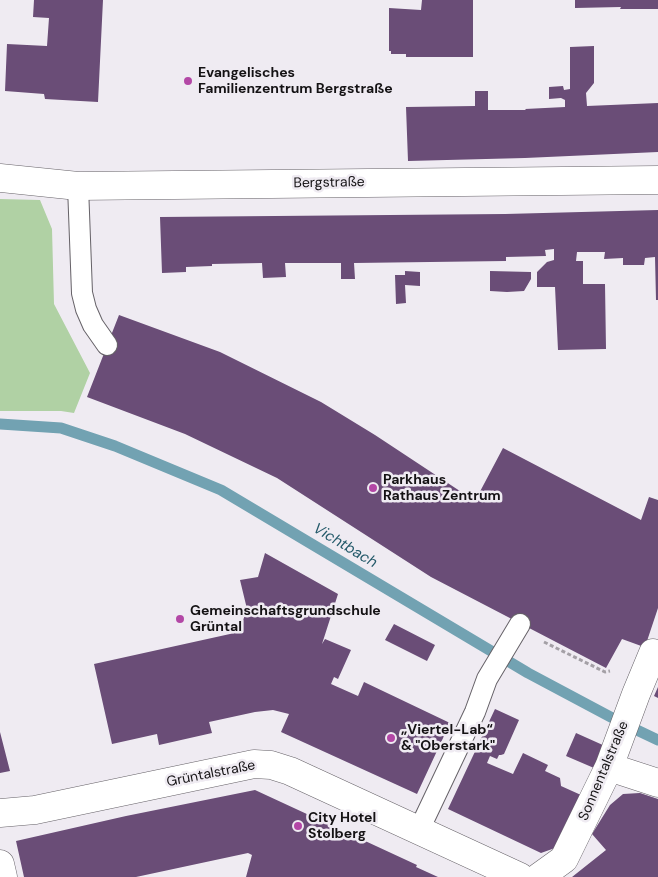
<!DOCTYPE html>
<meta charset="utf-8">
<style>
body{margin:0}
canvas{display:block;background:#efebf2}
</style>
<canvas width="658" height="877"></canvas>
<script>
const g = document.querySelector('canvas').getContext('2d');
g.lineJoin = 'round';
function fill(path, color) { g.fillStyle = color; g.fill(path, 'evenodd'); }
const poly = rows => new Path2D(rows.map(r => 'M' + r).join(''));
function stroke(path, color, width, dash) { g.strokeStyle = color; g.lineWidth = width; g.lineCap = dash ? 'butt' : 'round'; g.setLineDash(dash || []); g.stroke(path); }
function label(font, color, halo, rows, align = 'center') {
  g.font = font + ' "DM Sans",sans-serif'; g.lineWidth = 5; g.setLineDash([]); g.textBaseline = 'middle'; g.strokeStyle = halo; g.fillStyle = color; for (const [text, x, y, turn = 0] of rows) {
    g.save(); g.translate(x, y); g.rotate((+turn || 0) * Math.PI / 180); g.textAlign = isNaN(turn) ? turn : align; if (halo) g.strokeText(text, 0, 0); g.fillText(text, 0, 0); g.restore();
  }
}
fill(poly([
 [0,199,40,200,52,229,54,304,90,373,74,413,61,411,0,411]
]), '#b0d1a4');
stroke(poly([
 [0,424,61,428,115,446,221,490,528,673,620,722,658,740]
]), '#72a2b2', 11);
fill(poly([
 [34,0,103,0,98,102,45,99,44,94,5,91,7,44,47,46,49,18,33,17],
 [422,0,473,0,473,57,406,57,406,54,391,54,391,51,389,51,389,8,421,10],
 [575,0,658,0,658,9,620,9,621,7,575,8],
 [594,46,594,83,586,93,587,106,658,103,658,152,525,158,408,161,406,107,475,106,475,91,488,91,488,110,526,110,525,109,565,107,565,100,561,98,549,99,549,87,563,86,564,90,570,89,570,47],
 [658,210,658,300,656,300,655,257,645,258,644,265,623,265,623,258,604,259,605,252,577,252,576,261,583,261,583,284,605,284,606,349,558,350,555,287,537,287,537,272,547,262,554,260,554,249,545,250,546,256,506,257,506,261,354,263,355,279,341,279,341,263,285,263,286,277,263,278,262,263,212,264,212,266,186,267,186,272,162,273,160,217,505,214],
 [405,271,420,272,420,286,405,285,406,303,396,304,395,275,405,275],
 [490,271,531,272,531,279,524,291,507,292,490,291],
 [119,315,220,352,321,402,375,435,475,501,503,448,641,520,649,497,658,500,658,608,646,644,644,647,622,639,606,668,431,577,277,478,185,434,87,397],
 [265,553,338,594,322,644,325,639,351,650,338,679,334,677,331,684,358,696,364,682,450,723,417,794,281,732,289,714,273,710,255,712,209,722,212,733,159,745,157,734,112,744,94,664,239,632,247,609,240,580,258,577],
 [394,624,435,645,427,661,385,640],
 [658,687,658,698,654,696],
 [495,709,519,720,504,754,501,755,499,755,497,759,490,756,487,763,513,774,523,753,548,765,545,771,560,778,561,786,581,795,555,848,541,853,448,809],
 [0,732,10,771,0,773],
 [576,733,605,746,594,768,566,756],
 [255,790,417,865,416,867,438,877,246,877,252,855,248,853,136,877,24,877,16,841,126,816],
 [640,793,658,799,658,877,572,877,606,850,592,834,610,805,623,794]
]), '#6a4d77');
const service = poly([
 [78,186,82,293,86,309,93,325,107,345],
 [419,830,475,712,487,679,520,624]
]);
const minor = poly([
 [0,178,78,186,658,180],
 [609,767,658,783],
 [0,813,35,810,254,764,271,765,290,771,520,877],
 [0,864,3,877],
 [539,877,564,859,609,767,636,694,653,653]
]);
stroke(service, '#666268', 22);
stroke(minor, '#666268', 29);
stroke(poly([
 [544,642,605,672,610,671]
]), '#a4a0a6', 3, [4, 2.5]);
stroke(service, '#fff', 20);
stroke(minor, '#fff', 28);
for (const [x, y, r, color] of [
 [188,81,5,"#b347a6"],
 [373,488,5,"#b347a6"],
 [180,619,5,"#b347a6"],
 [391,738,5,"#b347a6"],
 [298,826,5,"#b347a6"]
]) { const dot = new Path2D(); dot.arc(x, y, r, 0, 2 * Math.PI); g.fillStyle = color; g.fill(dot); stroke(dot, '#efebf2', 2); }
label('bold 14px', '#141214', '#efebf2', [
 ["Evangelisches",198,73],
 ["Familienzentrum Bergstraße",198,89],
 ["Parkhaus",383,480],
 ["Rathaus Zentrum",383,496],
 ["Gemeinschaftsgrundschule",190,611],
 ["Grüntal",190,627],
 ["„Viertel-Lab“",401,730],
 ["& \"Oberstark\"",401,746],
 ["City Hotel",308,818],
 ["Stolberg",308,834]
], 'left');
label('14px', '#141214', '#efebf2', [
 ["Bergstraße",329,183,-1],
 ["Sonnentalstraße",604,771,-67],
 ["Grüntalstraße",211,774,-11]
]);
label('italic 15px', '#245a6a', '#efebf2', [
 ["Vichtbach",345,546,31]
]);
</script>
